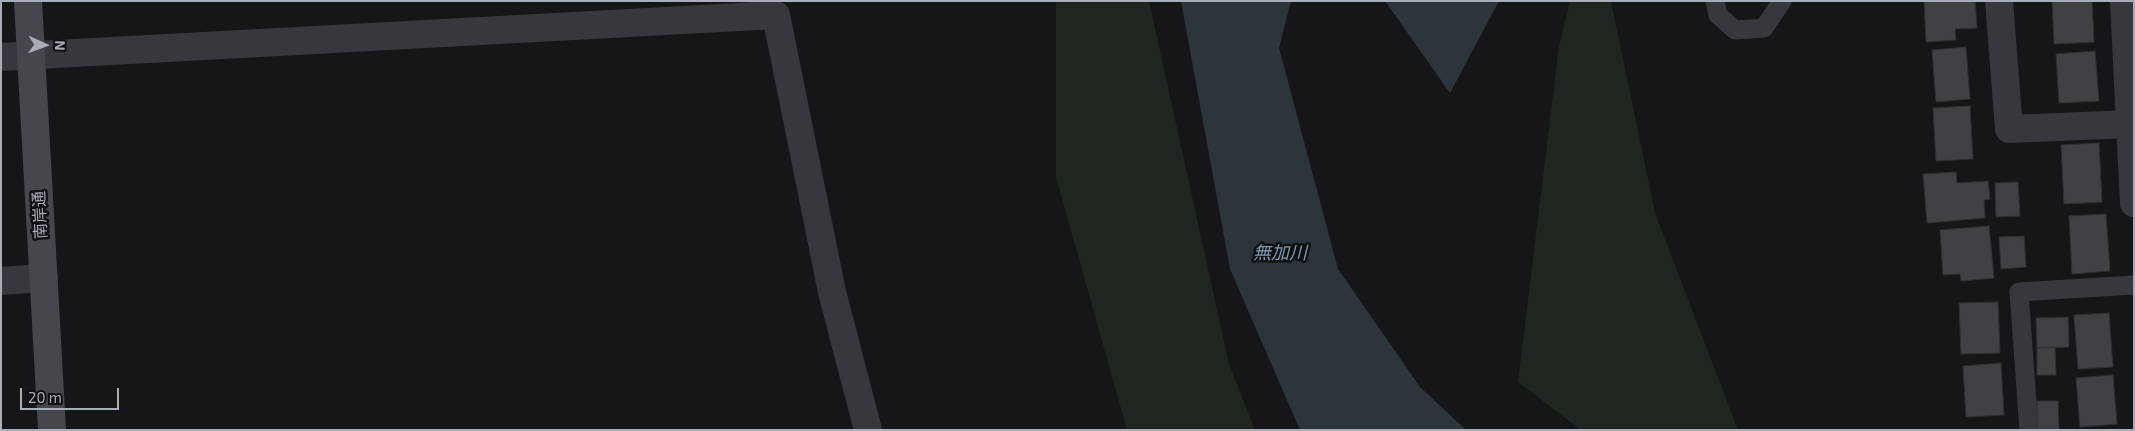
<!DOCTYPE html>
<meta charset="utf-8">
<style>
body{margin:0}
#map{position:relative;width:2135px;height:431px;overflow:hidden;background:#161618;font-family:"Exo 2",sans-serif}
canvas{display:block}
.frame{position:absolute;inset:0;border:2px solid #a8adb8;pointer-events:none}
.north{position:absolute;left:20px;top:20px;width:50px;height:50px;-webkit-text-stroke:4px #111113;paint-order:stroke;rotate:92deg;font-size:14px;font-weight:700;line-height:20px;text-align:center;color:#a8adb8}
.north::after{content:'';display:block;margin:auto;width:18px;height:22px;background:#a8adb8;clip-path:polygon(50% 0,100% 100%,50% 72%,0 100%)}
.scale{position:absolute;left:20px;top:388px;width:99px;height:22px;box-sizing:border-box;border:2px solid #a8adb8;border-top:0;padding-left:6px;font-size:15px;line-height:18px;white-space:nowrap;color:#a8adb8;-webkit-text-stroke:4px #111113;paint-order:stroke}
</style>
<div id="map">
<canvas width="2135" height="431"></canvas>
<div class="frame"></div>
<div class="north">N</div>
<div class="scale">20 m</div>
</div>
<script>
const g = document.querySelector('canvas').getContext('2d');
g.lineJoin = 'round';
function fill(path, color) { g.fillStyle = color; g.fill(path, 'evenodd'); }
const poly = rows => new Path2D(rows.map(r => 'M' + r).join(''));
function stroke(path, color, width, dash) { g.strokeStyle = color; g.lineWidth = width; g.lineCap = dash ? 'butt' : 'round'; g.setLineDash(dash || []); g.stroke(path); }
function label(font, color, halo, rows, align = 'center') {
  g.font = font + ' "Exo 2","Noto Sans JP",sans-serif'; g.lineWidth = 5; g.setLineDash([]); g.textBaseline = 'middle'; g.strokeStyle = halo; g.fillStyle = color; for (const [text, x, y, turn = 0] of rows) {
    g.save(); g.translate(x, y); g.rotate((+turn || 0) * Math.PI / 180); g.textAlign = isNaN(turn) ? turn : align; if (halo) g.strokeText(text, 0, 0); g.fillText(text, 0, 0); g.restore();
  }
}
fill(poly([
 [1056,1,1149,1,1229,364,1255,430,1127,430,1056,177],
 [1570,1,1611,1,1655,213,1738,430,1581,430,1518,382,1559,46]
]), '#1e261f');
fill(poly([
 [1181,1,1291,1,1279,48,1338,269,1420,387,1466,430,1300,430,1230,269],
 [1385,1,1499,1,1450,93]
]), '#2c353c');
const building = poly([
 [1924,1,1975,1,1977,28,1955,29,1956,40,1926,42,1924,1],
 [2052,1,2092,1,2094,42,2054,44,2052,1],
 [1966,47,1970,99,1936,102,1932,50,1966,47],
 [2095,51,2099,101,2059,103,2056,54,2095,51],
 [1970,106,1973,159,1936,161,1933,108,1970,106],
 [2099,143,2102,202,2064,204,2061,145,2099,143],
 [1956,172,1957,183,1988,181,1990,199,1984,200,1985,218,1927,223,1923,174,1956,172],
 [2018,182,2020,216,1996,217,1995,183,2018,182],
 [2106,214,2110,271,2072,274,2069,216,2106,214],
 [1989,226,1994,278,1961,281,1960,274,1943,275,1940,230,1989,226],
 [2024,236,2026,267,2001,269,1999,237,2024,236],
 [1998,302,2000,353,1961,354,1959,303,1998,302],
 [2109,313,2113,367,2078,369,2074,315,2109,313],
 [2068,317,2069,347,2037,348,2036,318,2068,317],
 [2055,347,2056,375,2037,375,2037,348,2055,347],
 [2001,363,2004,415,1966,417,1963,366,2001,363],
 [2113,375,2117,424,2080,427,2076,378,2113,375],
 [2037,401,2058,401,2059,430,2038,430,2037,401]
]);
fill(building, '#404145');
stroke(building, '#303034', 1);
stroke(poly([
 [1715,1,1718,15,1735,30,1764,28,1782,1],
 [2029,430,2019,292,2134,285]
]), '#37383d', 19);
stroke(poly([
 [1999,1,2009,129,2130,124],
 [2124,1,2134,203],
 [1,57,776,15,832,292,868,430],
 [1,281,44,278]
]), '#37383d', 28);
stroke(poly([
 [28,1,52,430]
]), '#45474d', 28);
label('16px', '#a8adb8', '#111113', [
 ["南岸通",40,215,-93]
]);
label('italic 18px', '#7f9bb3', '#111113', [
 ["無加川",1280,253]
]);
</script>
